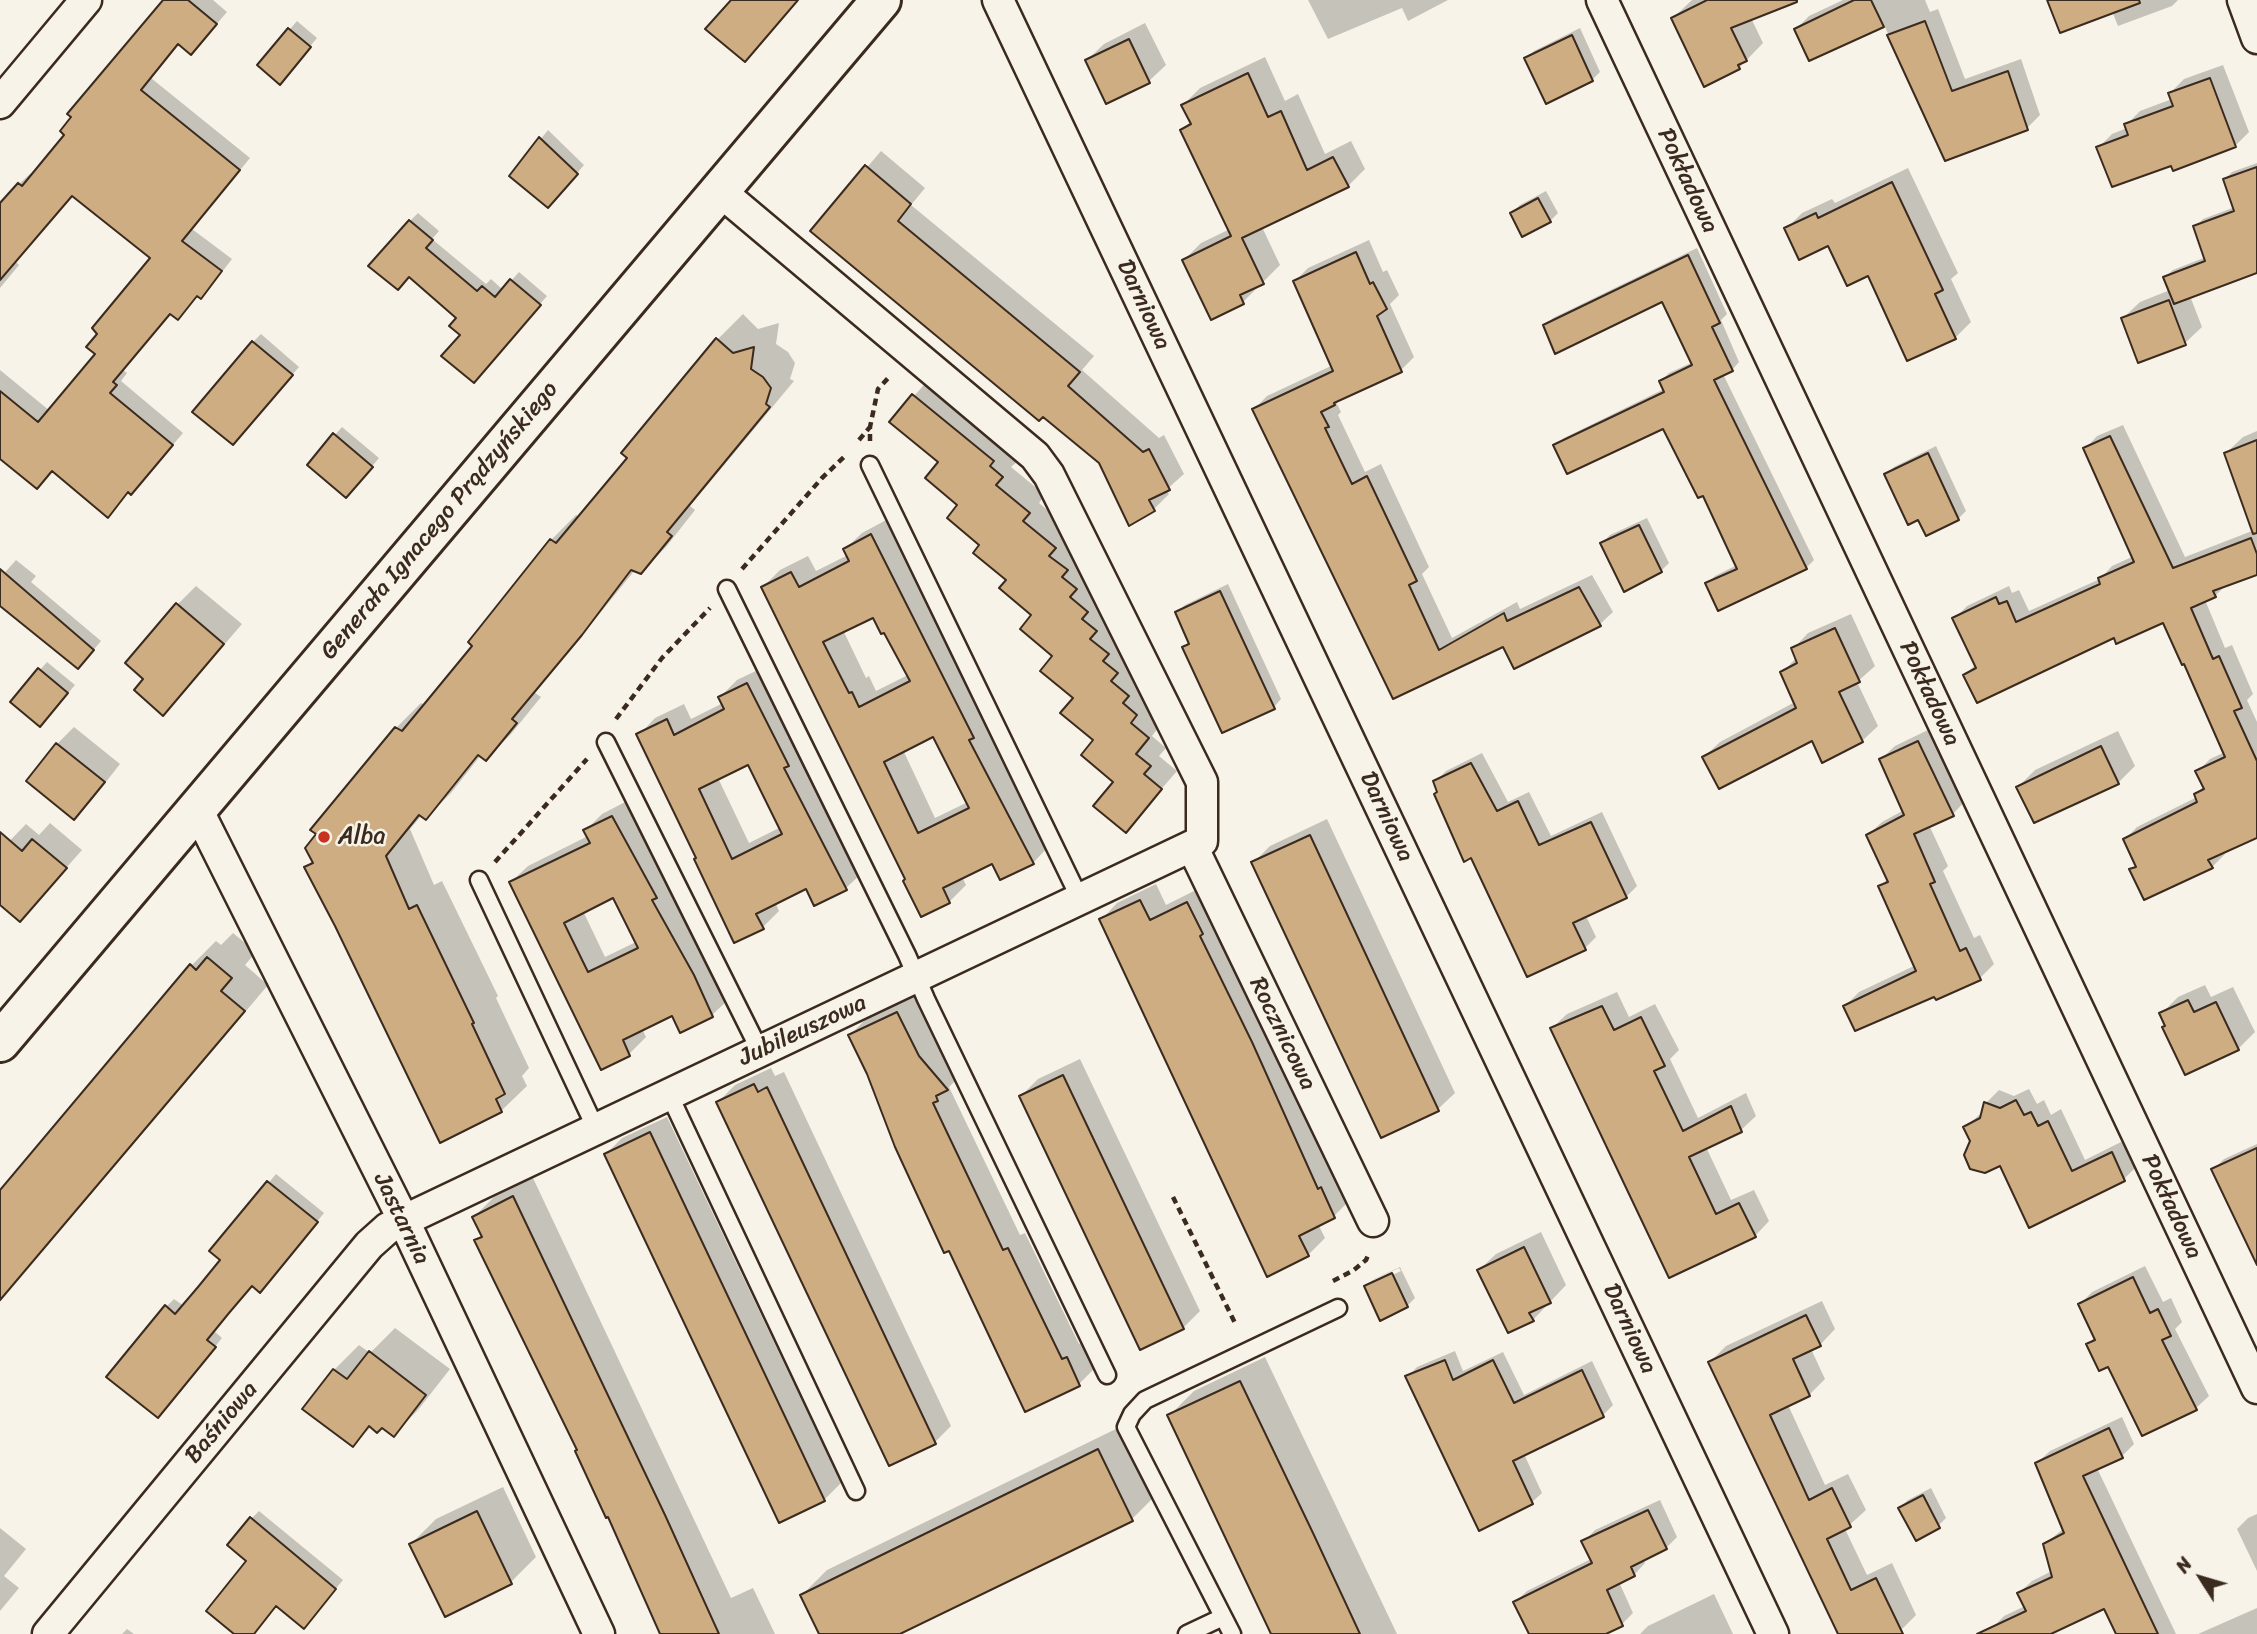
<!DOCTYPE html>
<meta charset="utf-8">
<style>
body{margin:0}
#map{position:relative;width:2257px;height:1634px;overflow:hidden;background:#f7f3e8;font-family:Sriracha,sans-serif}
canvas{display:block}
.north{position:absolute;left:2166px;top:1543px;width:70px;height:70px;-webkit-text-stroke:5px #f7f3e8;paint-order:stroke;rotate:307deg;font-size:19px;font-weight:700;line-height:28px;text-align:center;color:#3b2a1e}
.north::after{content:'';display:block;margin:auto;width:24px;height:32px;background:#3b2a1e;clip-path:polygon(50% 0,100% 100%,50% 72%,0 100%)}
</style>
<div id="map">
<canvas width="2257" height="1634"></canvas>
<div class="north">N</div>
</div>
<script>
const g = document.querySelector('canvas').getContext('2d');
g.lineJoin = 'round';
function fill(path, color) { g.fillStyle = color; g.fill(path, 'evenodd'); }
const poly = rows => new Path2D(rows.map(r => 'M' + r).join(''));
function stroke(path, color, width, dash) { g.strokeStyle = color; g.lineWidth = width; g.lineCap = dash ? 'butt' : 'round'; g.setLineDash(dash || []); g.stroke(path); }
function label(font, color, halo, rows, align = 'center') {
  g.font = font + ' Sriracha,sans-serif'; g.lineWidth = 5; g.setLineDash([]); g.textBaseline = 'middle'; g.strokeStyle = halo; g.fillStyle = color; for (const [text, x, y, turn = 0] of rows) {
    g.save(); g.translate(x, y); g.rotate((+turn || 0) * Math.PI / 180); g.textAlign = isNaN(turn) ? turn : align; if (halo) g.strokeText(text, 0, 0); g.fillText(text, 0, 0); g.restore();
  }
}
fill(poly([
 [165,0,213,0,227,12,202,41,180,42,151,78,250,158,192,229,232,259,212,285,201,296,199,295,178,318,171,312,123,370,127,373,121,381,183,433,142,481,129,491,108,515,53,470,0,456,0,370,50,411,98,354,153,257,73,194,15,261,19,265,0,288,0,201,18,181,20,183,31,173,34,175,67,134],
 [1308,0,1448,0,1408,21,1402,8,1328,39],
 [1692,0,1774,0,1751,18,1763,43,1739,68,1673,18],
 [1843,0,1925,0,1930,12,1938,9,1965,79,2021,59,2040,115,2027,128,1946,158,1884,25,1810,59,1796,29,1809,16],
 [2049,0,2178,0,2172,6,2118,26,2112,11],
 [297,21,317,38,287,74,259,65],
 [1145,23,1166,65,1149,81,1087,60,1104,44],
 [1580,28,1600,72,1592,80,1526,59,1534,51],
 [1265,57,1285,101,1298,94,1325,154,1351,141,1365,169,1348,186,1262,227,1280,265,1243,302,1184,260,1201,243,1230,229,1182,130,1191,121,1183,105,1200,88],
 [2223,65,2249,132,2235,146,2172,164,2098,148,2112,134,2127,128,2126,125,2140,111,2172,99,2170,93,2184,79],
 [548,130,584,165,556,198,511,176],
 [881,151,925,188,911,205,1094,356,1082,370,1159,438,1164,435,1184,474,1166,490,1169,494,1154,509,1129,524,1100,462,813,231],
 [2257,163,2257,271,2190,296,2202,327,2185,343,2123,318,2140,302,2170,290,2165,277,2173,270,2206,257,2195,227,2203,219,2235,207,2225,179,2232,172],
 [1908,168,1958,273,1951,279,1971,322,1955,338,1829,244,1786,229,1802,213,1832,199,1835,203],
 [1546,191,1558,213,1550,221,1512,213,1520,205],
 [418,213,439,231,432,239,486,284,491,279,503,290,519,272,547,296,481,373,462,335,458,317,410,221],
 [1369,240,1383,272,1387,270,1399,295,1390,304,1414,357,1401,370,1340,399,1336,402,1341,412,1338,415,1365,472,1381,464,1429,567,1422,574,1452,638,1517,602,1520,609,1592,575,1613,612,1599,625,1504,644,1393,697,1254,409,1267,396,1333,365,1295,281,1308,268],
 [1697,248,1727,314,1721,320,1739,362,1732,370,1723,374,1814,560,1806,568,1707,584,1715,576,1737,565,1703,493,1664,427,1556,445,1564,438,1664,389,1661,381,1669,373,1693,362,1663,300,1545,326,1553,318],
 [743,314,758,329,779,323,776,344,788,352,795,363,790,379,794,381,690,506,695,510,666,547,641,572,635,570,535,693,541,697,511,734,486,759,481,755,451,793,426,818,422,815,410,829,434,885,442,881,498,996,496,998,529,1068,522,1076,527,1086,501,1111,441,1140,306,867,313,860,396,728,421,703,425,705,474,645,551,540,576,515,580,517,629,458,624,453,718,339],
 [261,334,299,367,241,435,253,342],
 [930,378,1019,460,1011,467,1045,495,1039,503,1071,530,1133,655,1126,664,1144,679,1153,697,1146,705,1164,720,1152,736,1166,748,1159,756,1177,771,1126,830,1115,782,1034,614,981,544,940,462,891,422],
 [2123,425,2185,557,2257,529,2257,573,2226,585,2215,596,2205,600,2225,648,2232,645,2253,694,2247,700,2257,722,2257,836,2223,851,2225,854,2212,867,2131,870,2137,864,2125,839,2137,827,2197,797,2196,794,2204,786,2197,772,2210,759,2225,752,2185,662,2164,621,1965,675,1976,664,1954,619,1967,606,2009,586,2012,593,2019,590,2029,611,2100,579,2112,566,2134,556,2085,449,2097,436],
 [342,427,379,458,354,488,335,435],
 [2257,431,2257,492,2226,453,2243,437],
 [1936,446,1966,511,1958,519,1919,518,1886,475,1894,467],
 [1647,518,1669,563,1661,571,1602,543,1610,535],
 [888,519,990,720,985,724,1049,846,1033,863,993,861,962,877,966,885,949,902,922,915,907,879,763,587,780,570,808,556,816,571,848,555,845,549,862,533],
 [874,615,908,675,876,691,869,676,866,678,843,630],
 [934,735,968,802,935,818,903,750],
 [16,560,36,576,31,582,101,641,86,659,0,603,0,578],
 [1228,584,1281,699,1274,707,1184,647,1190,641,1177,612,1185,605],
 [196,586,242,624,181,695,145,679,177,605],
 [1851,614,1875,666,1857,682,1878,726,1862,741,1812,739,1704,757,1720,742,1795,702,1782,673,1797,657,1793,649,1808,633],
 [47,662,75,685,48,717,40,670],
 [764,667,863,872,846,888,807,887,775,902,779,911,763,927,698,857,639,735,655,718,684,704,691,719,723,703,720,697,737,680],
 [749,763,781,827,749,843,718,778],
 [74,727,120,764,91,801,74,817,28,781,57,744],
 [1932,728,1966,800,1953,814,1929,825,1948,866,1943,871,1974,938,1980,935,1994,964,1980,978,1935,995,1845,1006,1859,992,1916,965,1880,887,1888,878,1868,835,1882,822,1904,810,1881,759,1895,746],
 [2118,731,2135,766,2118,783,2018,787,2035,770],
 [1482,753,1508,802,1529,792,1551,836,1602,812,1637,886,1626,897,1586,916,1596,937,1585,948,1439,791,1435,782,1446,771],
 [629,800,729,999,712,1015,673,1014,642,1029,646,1037,629,1054,511,882,528,866,588,836,585,831,602,814],
 [614,896,636,942,605,957,583,911],
 [1327,819,1455,1093,1438,1109,1381,1136,1253,863,1270,846],
 [50,823,82,850,20,920,0,903,0,851,26,824,39,835],
 [1156,884,1166,905,1204,886,1350,1200,1334,1216,1318,1224,1325,1238,1308,1255,1101,920,1117,903],
 [233,933,256,952,245,965,268,985,0,1302,0,1192,191,966,216,941,221,945],
 [2205,985,2211,997,2233,987,2255,1032,2238,1049,2186,1073,2161,1014,2178,997],
 [1617,992,1629,1017,1655,1004,1679,1050,1670,1059,1698,1118,1746,1093,1756,1116,1741,1130,1706,1147,1731,1200,1754,1190,1769,1221,1755,1236,1670,1276,1552,1028,1567,1014],
 [914,996,935,1039,963,1073,949,1087,1020,1235,1025,1233,1079,1344,1084,1341,1096,1367,1079,1384,1026,1409,850,1035,867,1018],
 [1080,1059,1200,1311,1183,1328,1021,1096,1038,1079],
 [771,1068,775,1076,784,1072,951,1426,935,1442,718,1102,735,1085],
 [2029,1089,2037,1104,2044,1100,2051,1115,2061,1109,2085,1160,2125,1140,2137,1166,2124,1179,2030,1225,2001,1163,1972,1141,1965,1127,1984,1111,1986,1103,1999,1090,2014,1096],
 [667,1117,841,1483,824,1500,606,1154,622,1138],
 [2257,1144,2257,1260,2213,1170,2224,1159],
 [276,1174,324,1213,268,1283,253,1284,214,1331,222,1338,166,1408,166,1307,174,1299,184,1306,222,1259,212,1251],
 [533,1178,731,1598,753,1588,775,1634,662,1634,579,1450,477,1240,482,1235,474,1217,494,1197],
 [1541,1232,1566,1285,1533,1320,1479,1270,1496,1254],
 [2145,1266,2163,1302,2171,1298,2182,1322,2175,1329,2209,1396,2196,1408,2108,1364,2088,1344,2095,1337,2080,1304,2092,1292],
 [1400,1267,1415,1298,1407,1306,1366,1287,1374,1279],
 [1399,1268,1401,1271,1373,1284,1373,1280],
 [1822,1301,1835,1329,1820,1345,1811,1349,1825,1379,1809,1395,1788,1405,1825,1485,1848,1474,1866,1510,1845,1529,1867,1575,1892,1563,1916,1615,1901,1630,1893,1634,1840,1634,1710,1362,1726,1346],
 [395,1328,450,1369,418,1410,393,1435,382,1426,372,1426,353,1445,304,1408,334,1370,359,1345,370,1353],
 [1455,1351,1463,1371,1503,1352,1524,1395,1592,1361,1613,1405,1603,1415,1524,1454,1542,1493,1532,1502,1407,1377,1417,1367],
 [1265,1357,1397,1634,1272,1634,1169,1416,1194,1391],
 [2122,1417,2134,1444,2122,1456,2097,1468,2176,1634,2118,1634,2105,1607,2047,1634,1994,1634,1991,1629,2004,1616,2025,1606,2019,1593,2032,1581,2052,1571,2045,1544,2064,1528,2037,1463,2050,1451],
 [1124,1425,1157,1494,1132,1519,896,1634,821,1634,802,1595,827,1570],
 [503,1487,536,1557,511,1582,411,1544,436,1519],
 [1931,1488,1946,1518,1938,1526,1900,1508,1908,1500],
 [1660,1500,1677,1537,1666,1548,1643,1559,1645,1563,1634,1575,1619,1582,1633,1613,1621,1625,1602,1634,1531,1634,1515,1602,1527,1591,1591,1559,1583,1542,1595,1530],
 [259,1511,343,1580,311,1619,277,1605,253,1634,236,1634,249,1561,251,1519],
 [2257,1514,2257,1571,2237,1529,2248,1518],
 [0,1528,26,1549,4,1576,19,1588,0,1611],
 [1714,1594,1733,1634,1640,1634,1648,1626],
 [2257,1608,2257,1634,2198,1634],
 [127,1629,134,1634,122,1634]
]), '#0003');
const building = poly([
 [163,0,188,0,217,24,191,55,178,44,141,90,240,170,182,241,222,271,201,299,197,296,178,320,170,314,113,382,117,385,110,393,173,445,131,495,128,492,108,518,52,471,37,489,0,459,0,391,38,422,95,354,86,347,97,334,92,328,150,258,72,196,0,280,0,203,18,183,22,186,64,135,60,131,71,117,67,114,163,0],
 [731,0,798,0,745,62,705,29,731,0],
 [1707,0,1797,0,1797,2,1731,28,1747,61,1738,65,1740,69,1704,87,1671,18,1707,0],
 [1854,0,1871,0,1884,27,1809,61,1794,29,1854,0],
 [2047,0,2139,0,2140,3,2060,33,2047,0],
 [1925,21,1952,91,2008,71,2028,130,1945,161,1887,35,1925,21],
 [288,28,311,47,280,85,257,65,288,28],
 [1572,35,1593,81,1546,104,1524,58,1572,35],
 [1129,39,1150,83,1106,104,1085,60,1129,39],
 [1248,73,1268,117,1281,111,1307,170,1333,157,1349,187,1242,238,1264,284,1240,295,1244,304,1211,320,1182,260,1231,236,1180,130,1191,124,1181,105,1248,73],
 [2210,78,2236,147,2173,171,2171,166,2112,187,2096,147,2128,135,2124,124,2173,106,2168,93,2210,78],
 [539,137,578,174,548,208,509,176,539,137],
 [865,165,911,204,898,221,1080,372,1068,386,1143,452,1149,449,1170,490,1149,500,1155,511,1129,526,1099,463,1043,417,1039,421,810,231,865,165],
 [2257,167,2257,273,2174,304,2163,277,2205,261,2193,226,2234,211,2223,179,2257,167],
 [1892,182,1943,290,1935,294,1956,339,1907,361,1868,276,1847,286,1828,246,1799,260,1784,228,1816,213,1818,218,1892,182],
 [1538,198,1551,222,1522,237,1510,213,1538,198],
 [409,220,433,240,426,248,477,291,482,286,495,297,510,279,541,305,474,383,441,356,460,335,449,326,456,318,409,277,398,290,368,266,409,220],
 [1356,252,1370,284,1373,282,1387,309,1377,316,1402,372,1334,403,1335,405,1321,412,1329,427,1325,428,1352,484,1367,476,1417,581,1409,585,1439,650,1504,613,1507,621,1579,587,1601,626,1514,669,1503,647,1393,699,1252,409,1333,371,1293,281,1356,252],
 [1688,255,1720,323,1712,327,1733,371,1714,380,1807,569,1718,611,1705,583,1737,569,1703,496,1698,498,1663,429,1567,474,1553,445,1664,392,1659,381,1692,365,1662,302,1555,354,1543,325,1688,255],
 [2169,300,2186,345,2138,363,2121,318,2169,300],
 [716,338,733,353,754,347,751,369,763,377,771,388,766,404,770,407,667,532,672,536,641,574,631,570,582,635,512,719,517,723,486,761,478,755,426,820,419,815,386,856,409,909,417,905,474,1023,472,1024,505,1094,496,1099,502,1112,440,1143,335,926,304,867,313,863,305,848,316,834,310,830,395,727,402,731,472,646,468,642,550,539,556,543,627,458,621,453,716,338],
 [252,341,293,375,233,445,192,412,252,341],
 [912,394,994,461,990,466,1003,477,996,485,1030,513,1023,521,1056,548,1049,556,1068,570,1062,577,1077,589,1070,597,1088,612,1082,619,1097,631,1090,639,1109,654,1103,661,1118,673,1111,681,1129,696,1123,703,1137,715,1131,723,1149,738,1136,754,1151,766,1144,774,1162,789,1126,833,1093,806,1113,782,1081,755,1093,740,1060,713,1073,698,1040,671,1052,656,1020,629,1031,615,999,588,1006,580,973,553,979,545,947,518,957,505,925,478,938,462,889,422,912,394],
 [333,433,373,467,346,498,307,465,333,433],
 [2110,436,2173,568,2251,538,2257,554,2257,575,2213,591,2216,597,2191,608,2213,659,2219,656,2242,708,2234,711,2257,761,2257,838,2208,860,2213,868,2144,900,2129,869,2136,867,2123,839,2197,802,2194,794,2204,789,2195,771,2225,757,2184,664,2182,665,2163,623,2116,644,2114,638,1977,703,1963,675,1976,668,1952,618,1996,597,1999,604,2007,601,2016,622,2100,584,2098,578,2134,562,2083,448,2110,436],
 [2257,440,2257,533,2253,534,2224,453,2257,440],
 [1928,453,1959,520,1926,536,1918,520,1908,525,1884,474,1928,453],
 [1639,525,1662,572,1624,592,1600,543,1639,525],
 [871,534,974,738,969,740,1034,864,1000,880,992,864,943,888,950,903,921,917,903,881,905,879,761,587,791,572,799,587,849,561,843,549,871,534],
 [873,618,881,634,884,633,910,681,859,707,852,692,849,693,823,642,873,618],
 [933,737,969,808,918,833,884,762,933,737],
 [0,569,94,650,78,669,0,606,0,569],
 [1220,591,1275,709,1222,733,1182,647,1189,644,1175,612,1220,591],
 [176,603,224,644,163,716,134,690,143,679,125,663,176,603],
 [1835,628,1860,682,1839,692,1863,742,1822,763,1812,741,1719,789,1702,757,1796,708,1780,672,1797,663,1791,648,1835,628],
 [38,668,68,693,40,727,10,702,38,668],
 [747,683,789,766,784,768,847,890,814,906,806,889,756,914,764,929,734,943,694,859,696,858,636,734,667,719,674,735,724,709,718,697,747,683],
 [748,765,782,834,732,859,699,789,748,765],
 [1918,741,1954,816,1914,834,1935,882,1930,884,1960,951,1966,948,1981,980,1936,1000,1934,997,1855,1031,1843,1006,1916,971,1878,886,1888,882,1866,835,1904,815,1879,759,1918,741],
 [56,743,105,782,74,820,26,781,56,743],
 [2101,746,2119,784,2034,823,2016,787,2101,746],
 [1471,763,1497,811,1518,801,1539,845,1591,822,1627,898,1573,923,1586,950,1527,977,1471,858,1464,862,1434,794,1437,792,1433,781,1471,763],
 [612,816,657,898,652,900,694,975,713,1017,680,1033,672,1016,623,1040,630,1056,601,1070,509,882,590,843,583,830,612,816],
 [613,898,638,948,588,972,564,923,613,898],
 [0,832,22,851,32,839,67,868,20,922,0,905,0,832],
 [1310,835,1439,1111,1381,1138,1251,862,1310,835],
 [1140,900,1150,920,1187,902,1203,934,1200,936,1252,1042,1318,1189,1321,1187,1335,1218,1299,1236,1309,1256,1267,1277,1099,919,1140,900],
 [207,957,232,978,221,991,245,1011,0,1300,0,1190,190,964,196,970,207,957],
 [2188,1000,2194,1012,2216,1002,2239,1050,2185,1075,2162,1027,2165,1026,2159,1013,2188,1000],
 [1602,1006,1614,1030,1641,1017,1665,1066,1654,1071,1683,1131,1731,1106,1742,1132,1689,1157,1716,1214,1739,1203,1756,1237,1669,1278,1550,1028,1602,1006],
 [897,1012,919,1056,948,1090,936,1096,938,1101,933,1103,1003,1250,1008,1248,1062,1359,1067,1357,1080,1386,1025,1412,949,1251,944,1253,895,1147,867,1074,848,1035,897,1012],
 [1063,1075,1184,1329,1140,1350,1019,1096,1063,1075],
 [754,1084,758,1092,767,1087,936,1444,889,1466,716,1102,754,1084],
 [2016,1100,2024,1115,2031,1112,2038,1126,2048,1121,2072,1171,2112,1152,2125,1181,2029,1228,2000,1166,1985,1173,1970,1169,1964,1155,1970,1141,1963,1127,1980,1118,1984,1102,2000,1108,2016,1100],
 [650,1132,825,1501,779,1523,604,1154,650,1132],
 [2257,1148,2257,1265,2211,1169,2257,1148],
 [267,1181,318,1222,260,1293,252,1286,229,1313,207,1340,216,1347,158,1418,106,1377,165,1305,175,1314,198,1287,220,1260,209,1251,267,1181],
 [513,1196,665,1515,719,1634,660,1634,608,1517,606,1518,575,1451,577,1450,474,1240,482,1237,472,1217,513,1196],
 [1524,1247,1551,1303,1529,1313,1534,1321,1508,1333,1477,1270,1524,1247],
 [1392,1273,1408,1307,1380,1321,1364,1286,1392,1273],
 [2133,1277,2150,1313,2158,1309,2171,1336,2162,1340,2197,1410,2142,1436,2108,1367,2099,1371,2086,1344,2095,1340,2078,1304,2133,1277],
 [1806,1315,1821,1346,1793,1359,1810,1396,1770,1415,1809,1500,1832,1488,1851,1527,1827,1539,1851,1590,1876,1578,1903,1634,1838,1634,1708,1362,1806,1315],
 [369,1351,426,1395,394,1437,382,1428,377,1433,369,1426,353,1447,302,1409,333,1369,347,1379,369,1351],
 [1445,1360,1453,1380,1493,1360,1514,1403,1582,1370,1604,1417,1513,1461,1533,1504,1479,1531,1405,1376,1445,1360],
 [1240,1381,1313,1533,1360,1634,1271,1634,1167,1415,1240,1381],
 [2109,1428,2123,1458,2083,1476,2158,1634,2116,1634,2104,1609,2051,1634,1977,1634,2026,1611,2017,1593,2052,1577,2043,1544,2064,1533,2035,1463,2109,1428],
 [1098,1449,1133,1521,900,1634,819,1634,800,1595,1098,1449],
 [1923,1495,1940,1528,1916,1541,1898,1508,1923,1495],
 [1648,1510,1667,1549,1631,1567,1635,1576,1607,1590,1623,1626,1606,1634,1529,1634,1513,1602,1592,1563,1581,1541,1648,1510],
 [477,1511,512,1584,445,1617,409,1544,477,1511],
 [250,1517,336,1589,304,1629,276,1606,254,1634,234,1634,206,1611,246,1561,227,1545,250,1517]
]);
fill(building, '#cfad82');
stroke(building, '#3b2a1e', 2);
const service = poly([
 [870,465,1080,899],
 [727,589,907,955,926,999,1107,1375],
 [606,742,760,1051],
 [479,880,596,1129],
 [669,1094,856,1491],
 [1187,1634,1223,1617],
 [1232,1634,1126,1427,1132,1414,1145,1400,1338,1308]
]);
const minor = poly([
 [998,0,1773,1634],
 [1602,0,2257,1388],
 [2243,0,2257,38],
 [0,103,86,0],
 [196,807,403,1219,599,1634],
 [1192,846,1373,1221],
 [48,1634,369,1245,388,1228,1202,841,1202,782,1049,475,1035,456,721,192]
]);
const tertiary = poly([
 [0,1042,881,0]
]);
stroke(service, '#3b2a1e', 21);
stroke(minor, '#3b2a1e', 35);
stroke(tertiary, '#3b2a1e', 44);
stroke(poly([
 [859,440,870,427],
 [870,441,870,427,878,389,891,375],
 [742,569,822,478,844,457],
 [616,719,662,658,710,608],
 [495,862,587,759],
 [1173,1197,1236,1325],
 [1333,1281,1354,1270,1366,1260,1369,1253]
]), '#3b2a1e', 4.5, [7, 5]);
stroke(service, '#f7f3e8', 16);
stroke(minor, '#f7f3e8', 30);
stroke(tertiary, '#f7f3e8', 38);
for (const [x, y, r, color] of [
 [324,837,7,"#c8321e"]
]) { const dot = new Path2D(); dot.arc(x, y, r, 0, 2 * Math.PI); g.fillStyle = color; g.fill(dot); stroke(dot, '#f7f3e8', 2.5); }
label('24px', '#3b2a1e', '#f7f3e8', [
 ["Pokładowa",1687,181,65],
 ["Darniowa",1143,305,65],
 ["Generała Ignacego Prądzyńskiego",440,521,-50],
 ["Pokładowa",1929,694,65],
 ["Darniowa",1386,817,65],
 ["Jubileuszowa",803,1031,-25],
 ["Rocznicowa",1282,1034,64],
 ["Pokładowa",2171,1207,65],
 ["Jastarnia",401,1219,64],
 ["Darniowa",1629,1329,65],
 ["Baśniowa",222,1423,-50]
]);
label('24px', '#3b2a1e', '#f7f3e8', [
 ["Alba",338,837]
], 'left');
</script>
